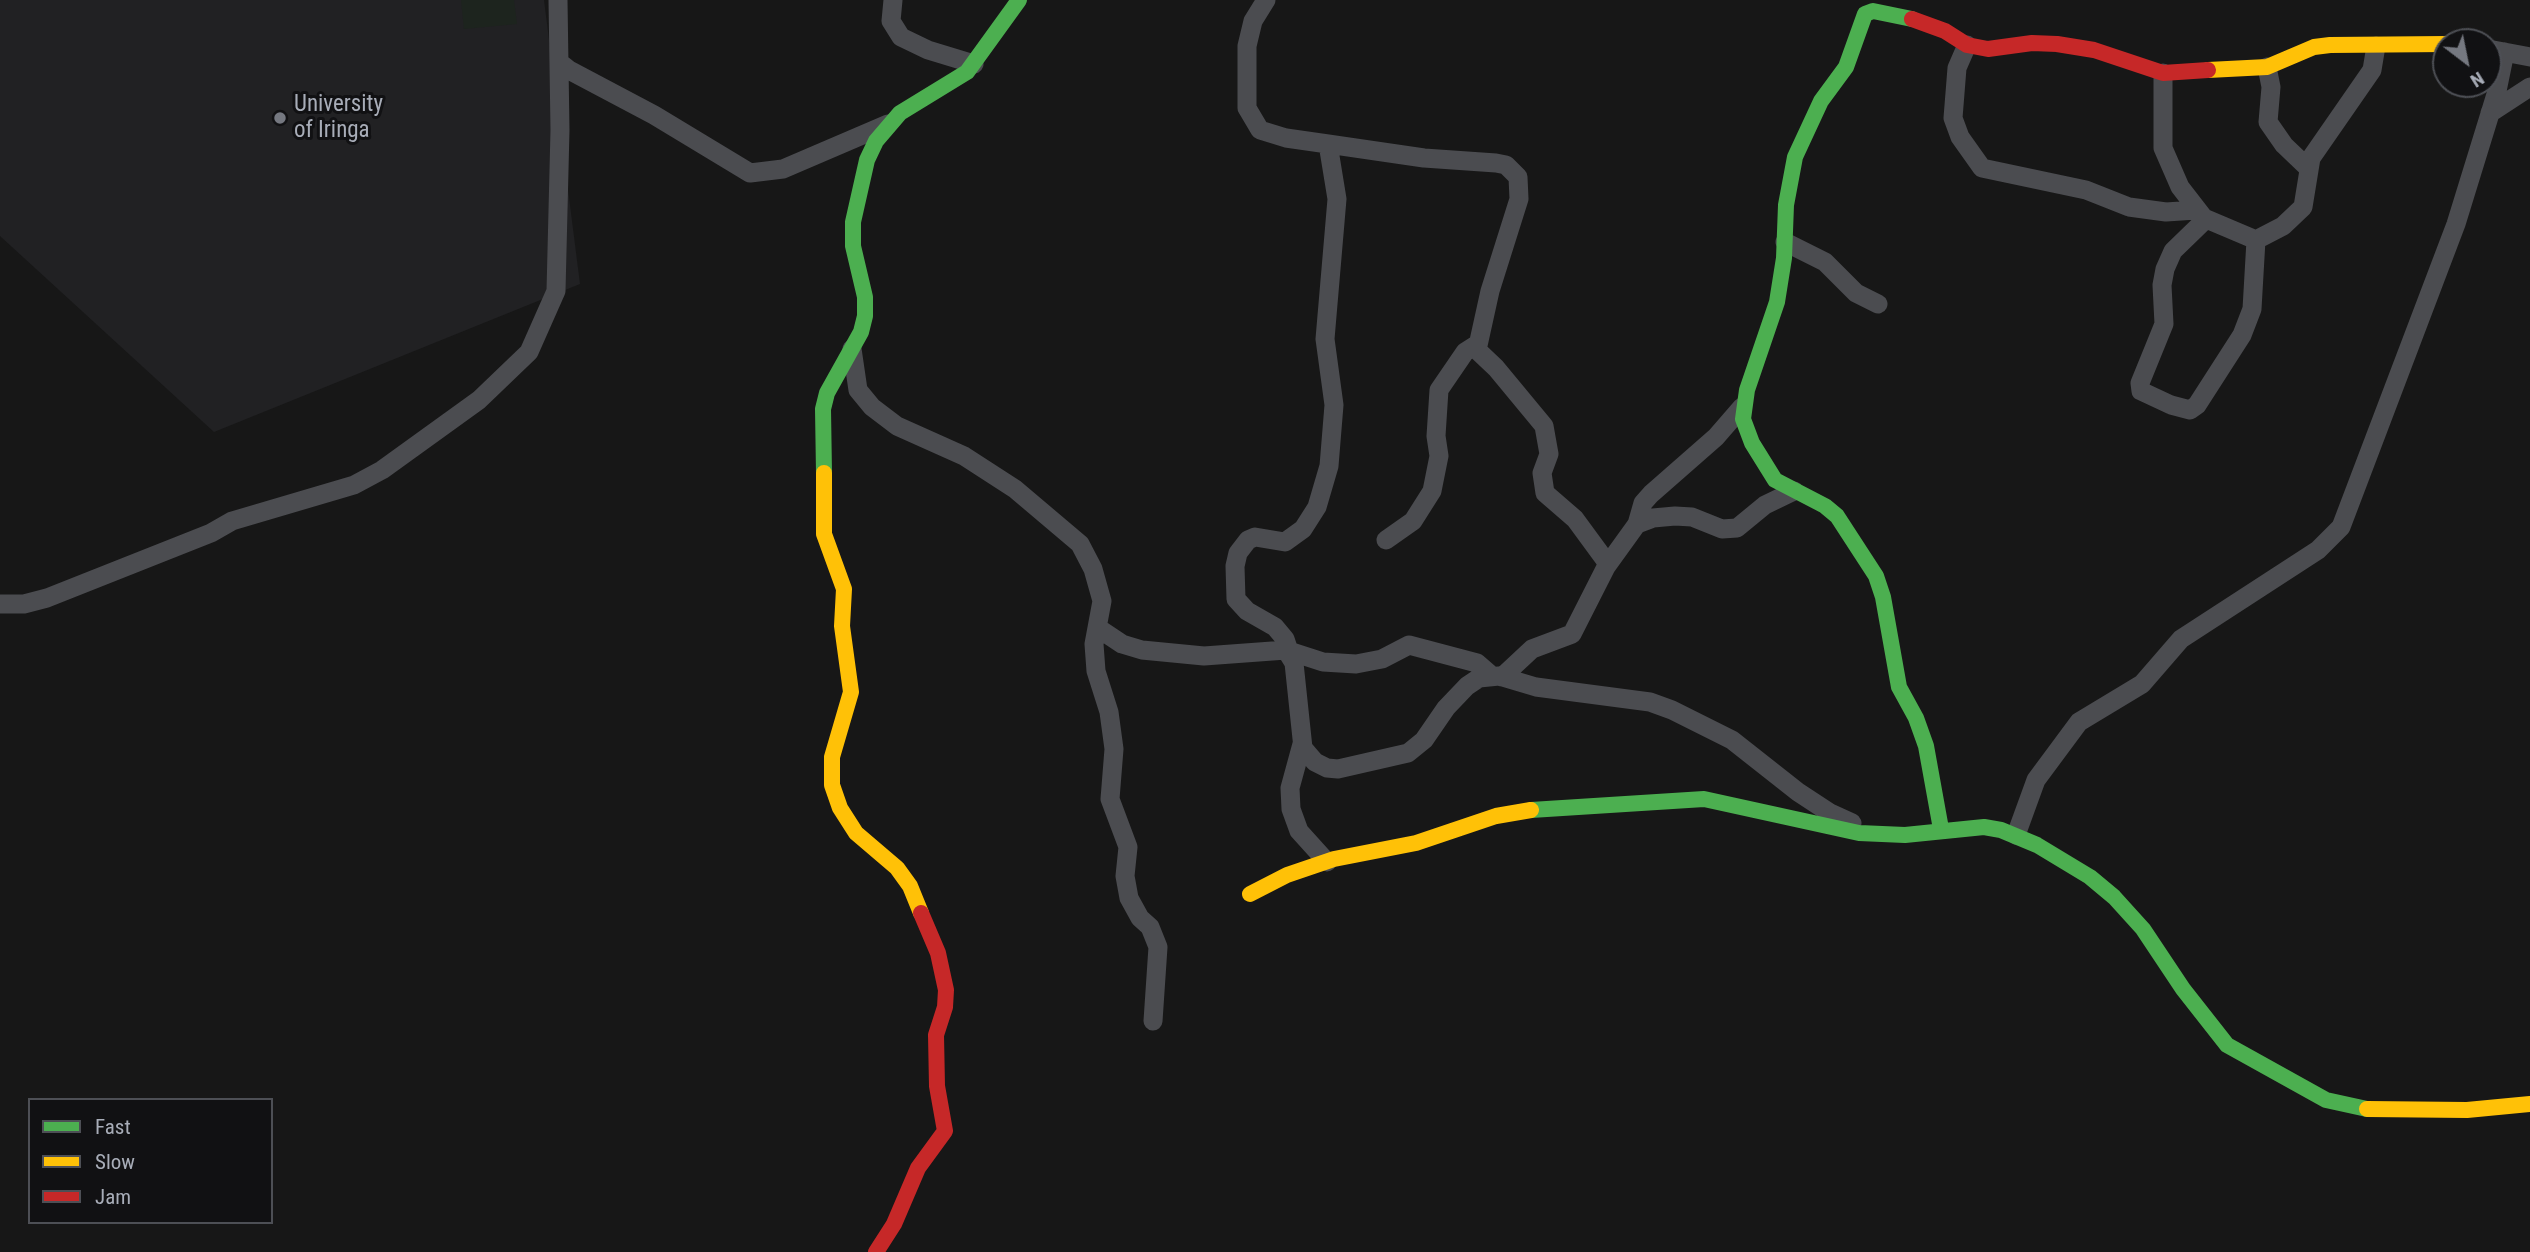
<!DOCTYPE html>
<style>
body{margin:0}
#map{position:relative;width:2530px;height:1252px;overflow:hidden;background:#171717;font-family:"Roboto Condensed",sans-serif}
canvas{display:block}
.legend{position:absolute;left:28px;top:1098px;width:245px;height:126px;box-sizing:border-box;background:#111113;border:2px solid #4d4f55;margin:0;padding:9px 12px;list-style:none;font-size:21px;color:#a8adb8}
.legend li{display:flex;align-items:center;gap:14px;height:35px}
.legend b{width:35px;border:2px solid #4d4f55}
.north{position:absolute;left:2432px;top:28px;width:70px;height:70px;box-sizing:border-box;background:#111113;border:2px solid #4d4f55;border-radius:50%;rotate:148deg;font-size:19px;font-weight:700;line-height:28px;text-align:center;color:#a8adb8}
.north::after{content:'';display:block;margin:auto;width:24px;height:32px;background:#757880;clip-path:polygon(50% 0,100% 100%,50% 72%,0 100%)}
</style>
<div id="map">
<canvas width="2530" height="1252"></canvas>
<ul class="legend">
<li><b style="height:9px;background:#4caf50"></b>Fast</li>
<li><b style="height:9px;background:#ffc107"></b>Slow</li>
<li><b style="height:9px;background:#c62828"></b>Jam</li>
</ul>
<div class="north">N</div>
</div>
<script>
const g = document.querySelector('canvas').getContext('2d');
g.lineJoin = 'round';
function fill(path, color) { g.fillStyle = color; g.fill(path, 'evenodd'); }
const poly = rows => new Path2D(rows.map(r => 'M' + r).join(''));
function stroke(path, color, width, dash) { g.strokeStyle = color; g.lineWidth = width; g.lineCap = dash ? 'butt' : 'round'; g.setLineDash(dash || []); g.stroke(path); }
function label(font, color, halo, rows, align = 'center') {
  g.font = font + ' "Roboto Condensed",sans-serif'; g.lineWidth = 6; g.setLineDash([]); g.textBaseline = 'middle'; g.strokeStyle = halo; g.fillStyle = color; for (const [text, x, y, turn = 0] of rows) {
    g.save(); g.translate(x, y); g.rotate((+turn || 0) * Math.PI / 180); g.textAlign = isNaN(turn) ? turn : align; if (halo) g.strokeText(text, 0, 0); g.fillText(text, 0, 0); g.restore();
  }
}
fill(poly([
 [0,0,544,0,580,284,214,432,0,236]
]), '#212123');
fill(poly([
 [461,0,514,0,517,24,464,29]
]), '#1d241e');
stroke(poly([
 [893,0,891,21,901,37,928,50,974,64],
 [1266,0,1253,21,1247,46,1247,108,1260,130,1286,138,1328,144,1424,158,1496,163,1506,165,1518,177,1519,199,1490,291,1477,350,1496,368,1544,426,1549,454,1542,473,1545,493,1575,519,1608,564],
 [1967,45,1957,68,1953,118,1960,137,1982,168,2086,190,2129,207,2166,212,2196,210],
 [2488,49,2530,57],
 [559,62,569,70,654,115,750,173,783,169,888,124],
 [2267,67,2271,87,2268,122,2284,145,2307,167],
 [2163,73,2163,148,2180,187,2204,218,2256,240,2283,226,2303,207,2311,158,2372,70,2376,46],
 [2490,113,2530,87],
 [2206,219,2173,251,2165,269,2162,285,2164,324,2140,383,2141,391,2171,405,2190,410,2197,405,2242,335,2252,309,2256,240],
 [1785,242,1825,262,1856,293,1878,304],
 [852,349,858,390,872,407,897,426,964,456,1015,489,1080,544,1093,569,1102,601,1094,644,1096,671,1109,712,1114,749,1110,799,1128,847,1125,876,1129,898,1140,918,1150,927,1158,947,1153,1021],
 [1637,524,1643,503,1651,494,1716,437,1742,407],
 [1386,540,1413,521,1432,491,1439,456,1436,436,1439,390,1465,352,1476,345],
 [0,604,24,604,47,598,211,533,232,521,354,485,382,470,479,400,529,352,556,291,560,130,558,0],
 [1098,628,1122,644,1142,650,1204,656,1286,650,1294,663,1303,748,1315,762,1327,768,1338,769,1408,753,1424,740,1446,708,1467,686,1479,678,1499,676,1536,687,1650,702,1672,710,1732,740,1798,792,1830,813,1852,823],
 [1289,651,1323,662,1356,664,1382,659,1409,645,1477,663,1492,676],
 [1290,654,1285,639,1275,627,1247,611,1236,599,1235,566,1238,553,1248,540,1255,537,1285,542,1303,529,1317,507,1329,466,1334,405,1325,339,1337,199,1328,144],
 [1502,677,1532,649,1572,634,1606,567,1637,524,1653,518,1675,516,1692,517,1722,529,1737,528,1765,505,1794,491],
 [1302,744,1290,788,1291,809,1299,831,1327,862],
 [2016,835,2036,780,2079,722,2142,684,2181,639,2318,550,2341,527,2456,224,2497,91,2505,52]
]), '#4b4c50', 19);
stroke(poly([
 [1912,19,1873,11,1865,14,1846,67,1821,101,1795,157,1786,205,1784,258,1777,302,1747,390,1743,419,1752,443,1775,480,1825,506,1837,516,1876,576,1883,597,1899,687,1916,718,1926,746,1941,829],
 [824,473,823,409,827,393,861,332,865,316,865,297,853,246,853,222,867,160,876,141,900,113,967,72,1019,0],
 [1531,810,1704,799,1859,833,1905,835,1984,827,2001,830,2037,845,2090,877,2114,897,2143,929,2183,989,2227,1045,2326,1100,2367,1109]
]), '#4caf50', 16);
stroke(poly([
 [2208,70,2267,67,2314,47,2330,45,2446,44],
 [824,473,824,534,844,589,842,626,851,692,832,757,832,785,840,808,856,833,897,868,910,886,921,913],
 [1250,894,1287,875,1334,859,1416,843,1496,816,1531,810],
 [2367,1109,2467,1110,2530,1104]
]), '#ffc107', 16);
stroke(poly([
 [1912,19,1945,31,1967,45,1988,49,2032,43,2057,44,2094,50,2163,73,2208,70],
 [876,1252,894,1224,918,1168,945,1131,937,1086,936,1035,945,1007,946,990,938,953,921,913]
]), '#c62828', 16);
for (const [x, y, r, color] of [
 [280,118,7,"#757880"]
]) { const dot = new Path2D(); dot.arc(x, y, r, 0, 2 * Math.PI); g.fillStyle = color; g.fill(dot); stroke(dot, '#111113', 2.5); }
label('23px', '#a8adb8', '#111113', [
 ["University",294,105],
 ["of Iringa",294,131]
], 'left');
</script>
